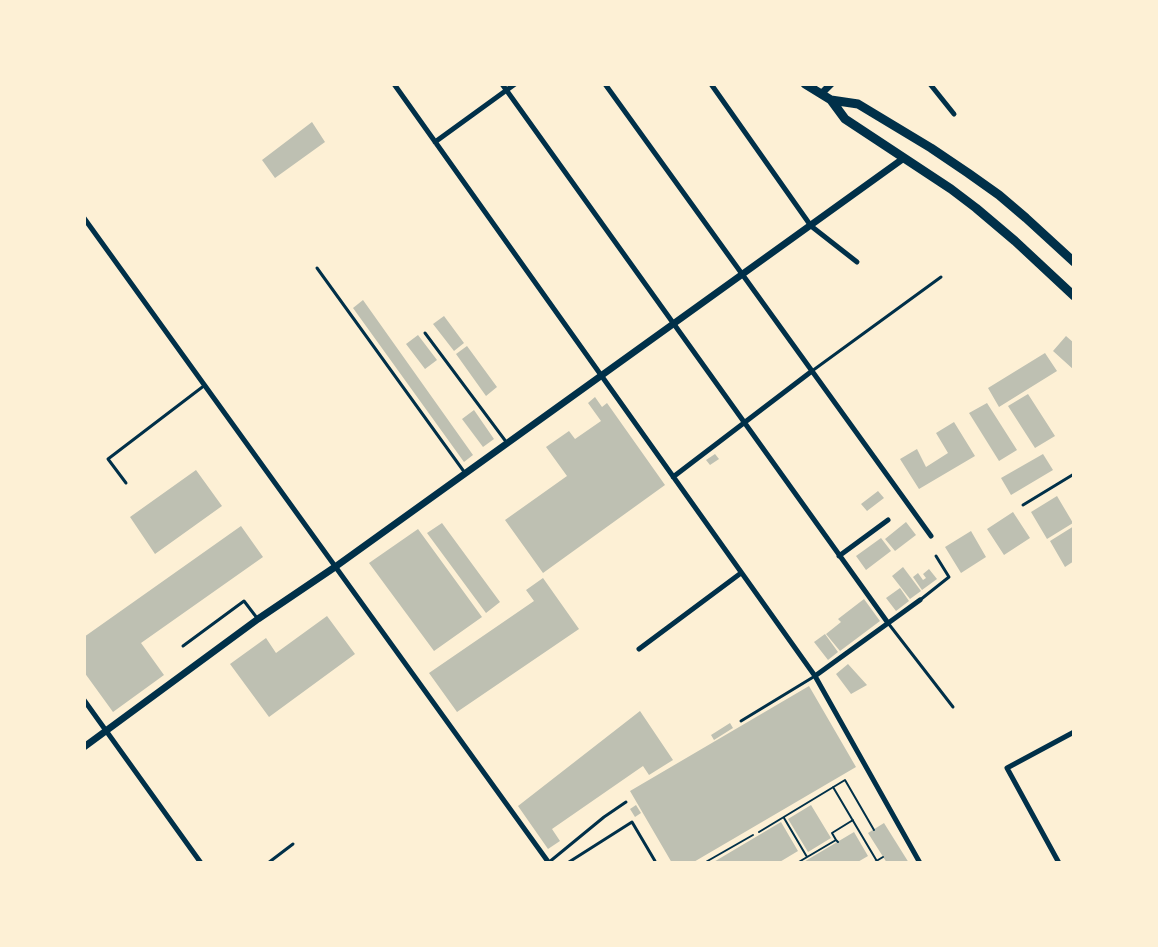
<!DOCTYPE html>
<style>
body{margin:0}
#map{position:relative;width:1158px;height:947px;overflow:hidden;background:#fdf0d5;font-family:"IBM Plex Serif",serif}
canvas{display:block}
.frame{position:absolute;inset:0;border:86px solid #fdf0d5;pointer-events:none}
</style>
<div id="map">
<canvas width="1158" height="947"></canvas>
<div class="frame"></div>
</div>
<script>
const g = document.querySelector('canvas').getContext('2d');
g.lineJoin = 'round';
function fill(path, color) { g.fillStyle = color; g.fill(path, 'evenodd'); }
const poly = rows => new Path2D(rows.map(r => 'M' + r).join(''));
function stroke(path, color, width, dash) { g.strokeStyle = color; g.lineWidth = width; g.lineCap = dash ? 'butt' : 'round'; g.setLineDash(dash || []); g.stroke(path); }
fill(poly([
 [312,122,325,142,275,178,262,160],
 [363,300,473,455,464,462,353,308],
 [444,316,464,343,454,351,433,324],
 [418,335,437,360,425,369,406,344],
 [1066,336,1074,343,1074,370,1053,351],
 [467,346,497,387,486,396,456,354],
 [1045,353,1057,371,999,407,988,388],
 [1028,394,1055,436,1035,448,1008,406],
 [595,397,602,407,607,403,665,485,543,573,505,520,567,476,546,447,569,431,575,439,601,421,588,403],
 [987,403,1017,450,999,461,969,413],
 [474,410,494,439,483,447,462,419],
 [954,422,975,456,919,489,900,459,917,449,926,467,948,453,936,433],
 [715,454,719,459,710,465,706,460],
 [1043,454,1053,470,1011,495,1001,478],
 [196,470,222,506,155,554,130,517],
 [878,491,884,498,867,511,861,504],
 [1057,496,1073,523,1047,539,1031,512],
 [1013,512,1030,538,1004,555,987,529],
 [906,522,916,535,895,551,885,539],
 [442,523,500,602,486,613,427,533],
 [241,526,263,557,141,643,164,675,113,712,84,672,84,637],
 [1074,526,1074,561,1065,567,1050,541],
 [418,529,482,617,434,651,369,563],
 [971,531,986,557,961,573,945,547],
 [881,538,891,551,866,570,856,556],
 [903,567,921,591,910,599,892,576],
 [929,569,937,579,922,590,913,577,918,573,923,580,926,578,923,574],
 [543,578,579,629,457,712,429,673,534,601,526,590],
 [900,588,909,601,896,611,886,598],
 [864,599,880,621,840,651,826,634,841,622,838,619],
 [327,616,355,654,269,717,230,664,266,638,276,653],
 [825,634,838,652,828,660,814,642],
 [848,664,867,685,851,694,836,674],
 [809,686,856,767,692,863,672,863,630,791],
 [640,711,673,760,649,775,643,766,552,829,560,841,548,849,518,806],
 [730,723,733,728,714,740,711,735],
 [636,805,641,813,635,817,630,809],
 [811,805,831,838,808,852,788,819],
 [781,822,798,851,778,863,712,863],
 [884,823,909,863,887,863,868,833],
 [854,832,868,856,856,863,802,863]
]), '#bec0b2');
stroke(poly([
 [833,787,878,863],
 [784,818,807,857],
 [759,832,845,780,874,830],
 [836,840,832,833,853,820],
 [704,863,753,835],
 [797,863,836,840,838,842],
 [873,863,883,857]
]), '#003049', 2);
stroke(poly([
 [317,268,465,473],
 [425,333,507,443],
 [812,371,941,277],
 [126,483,108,459,205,385],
 [1023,505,1074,474],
 [920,600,949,577,936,556],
 [888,623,953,707],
 [183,646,244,601,257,618],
 [741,721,815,676],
 [268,863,293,844],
 [548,863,604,817,626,802],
 [570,863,569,862,632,822,655,861]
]), '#003049', 3);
stroke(poly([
 [394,84,815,676,920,863],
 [502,84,888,623],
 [605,84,931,536],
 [711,84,811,226,857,262],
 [930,84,954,114],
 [435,142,515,84],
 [84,218,549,863],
 [673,477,812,371],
 [839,556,888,520],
 [639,649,741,573],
 [815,676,920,600],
 [84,700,201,863],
 [1059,863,1007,768,1074,732]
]), '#003049', 5);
stroke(poly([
 [821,94,831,84],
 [84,747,258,619,335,567,904,158]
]), '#003049', 7);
stroke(poly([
 [805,84,831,100,845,119,951,189,976,208,1015,241,1074,296],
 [831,100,858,104,931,148,968,173,999,195,1026,218,1074,262]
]), '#003049', 9);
</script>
